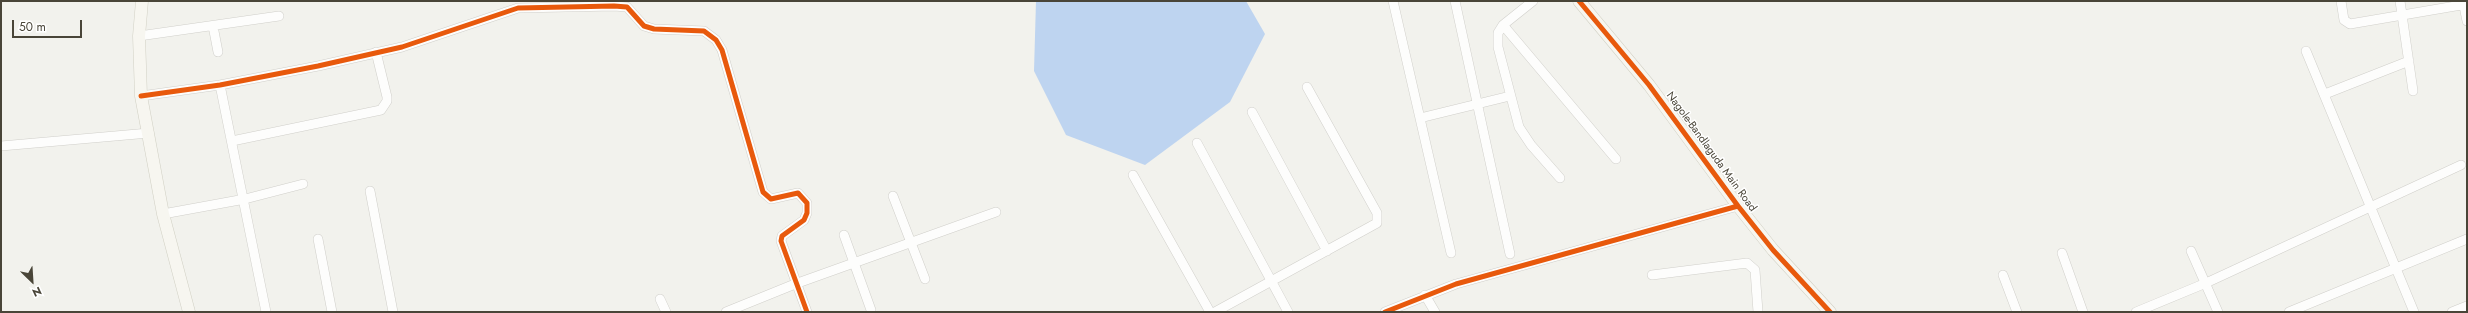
<!DOCTYPE html>
<style>
body{margin:0}
#map{position:relative;width:2468px;height:313px;overflow:hidden;background:#f2f2ed;font-family:Jost,sans-serif}
canvas{display:block}
.frame{position:absolute;inset:0;border:2px solid #494538;pointer-events:none}
.north{position:absolute;left:12px;top:261px;width:40px;height:40px;-webkit-text-stroke:3px #fff;paint-order:stroke;rotate:155deg;font-size:11px;font-weight:700;line-height:16px;text-align:center;color:#494538}
.north::after{content:'';display:block;margin:auto;width:14px;height:18px;background:#494538;clip-path:polygon(50% 0,100% 100%,50% 72%,0 100%)}
.scale{position:absolute;left:12px;top:20px;width:70px;height:18px;box-sizing:border-box;border:2px solid #494538;border-top:0;padding-left:5px;font-size:12px;line-height:14px;white-space:nowrap;color:#494538;-webkit-text-stroke:3px #fff;paint-order:stroke}
</style>
<div id="map">
<canvas width="2468" height="313"></canvas>
<div class="frame"></div>
<div class="north">N</div>
<div class="scale">50 m</div>
</div>
<script>
const g = document.querySelector('canvas').getContext('2d');
g.lineJoin = 'round';
function fill(path, color) { g.fillStyle = color; g.fill(path, 'evenodd'); }
const poly = rows => new Path2D(rows.map(r => 'M' + r).join(''));
function stroke(path, color, width, dash) { g.strokeStyle = color; g.lineWidth = width; g.lineCap = dash ? 'butt' : 'round'; g.setLineDash(dash || []); g.stroke(path); }
function label(font, color, halo, rows, align = 'center') {
  g.font = font + ' Jost,sans-serif'; g.lineWidth = 3; g.setLineDash([]); g.textBaseline = 'middle'; g.strokeStyle = halo; g.fillStyle = color; for (const [text, x, y, turn = 0] of rows) {
    g.save(); g.translate(x, y); g.rotate((+turn || 0) * Math.PI / 180); g.textAlign = isNaN(turn) ? turn : align; if (halo) g.strokeText(text, 0, 0); g.fillText(text, 0, 0); g.restore();
  }
}
fill(poly([
 [1036,1,1246,1,1265,34,1230,102,1145,165,1066,135,1034,71]
]), '#bed4f0');
const street = poly([
 [1393,1,1451,253],
 [1455,1,1510,254],
 [1533,1,1503,25,1498,33,1498,47,1519,127,1531,145,1560,178],
 [2341,1,2344,20,2350,24,2467,4],
 [2400,1,2413,91],
 [2463,1,2467,21],
 [1503,25,1616,159],
 [213,26,218,52],
 [139,36,279,16],
 [2306,51,2414,312],
 [220,85,266,312],
 [2325,94,2409,61],
 [141,96,220,85,318,66,402,47,518,8,614,6,627,7,644,26,654,29,704,31,716,40,722,50,763,192,771,199,798,193,807,203,807,213,804,220,782,236,781,241,807,312],
 [1252,112,1327,251],
 [1420,118,1510,96],
 [232,141,381,110,387,101,387,97,376,52],
 [1197,143,1288,312],
 [1,146,149,133],
 [1133,175,1210,312],
 [370,191,393,312],
 [893,196,925,279],
 [163,214,245,199,303,184],
 [844,235,871,310],
 [318,239,332,312],
 [2191,251,2218,312],
 [2062,253,2083,312],
 [1652,275,1747,263,1755,270,1758,312],
 [2003,275,2017,312],
 [1425,295,1435,312],
 [660,299,666,312],
 [726,312,795,284,996,212],
 [1215,312,1377,223,1377,213,1307,87],
 [1385,312,1456,284,1738,206],
 [2136,312,2206,283,2461,165],
 [2289,312,2467,239],
 [2452,312,2467,306]
]);
const secondary = poly([
 [142,1,139,36,141,96,163,214,189,312],
 [1579,1,1649,85,1738,206,1773,250,1830,312]
]);
stroke(street, '#d0cfca', 10);
stroke(secondary, '#d1d0c4', 13);
stroke(street, '#fdfdfc', 9);
stroke(secondary, '#f7f6f0', 12);
stroke(poly([
 [1579,1,1649,85,1738,206,1773,250,1830,312],
 [141,96,220,85,318,66,402,47,518,8,614,6,627,7,644,26,654,29,704,31,716,40,722,50,763,192,771,199,798,193,807,203,807,213,804,220,782,236,781,241,807,312],
 [1385,312,1456,284,1738,206]
]), '#e8590c', 5);
label('11px', '#494538', '#fff', [
 ["Nagole-Bandlaguda Main Road",1711,152,54]
]);
</script>
